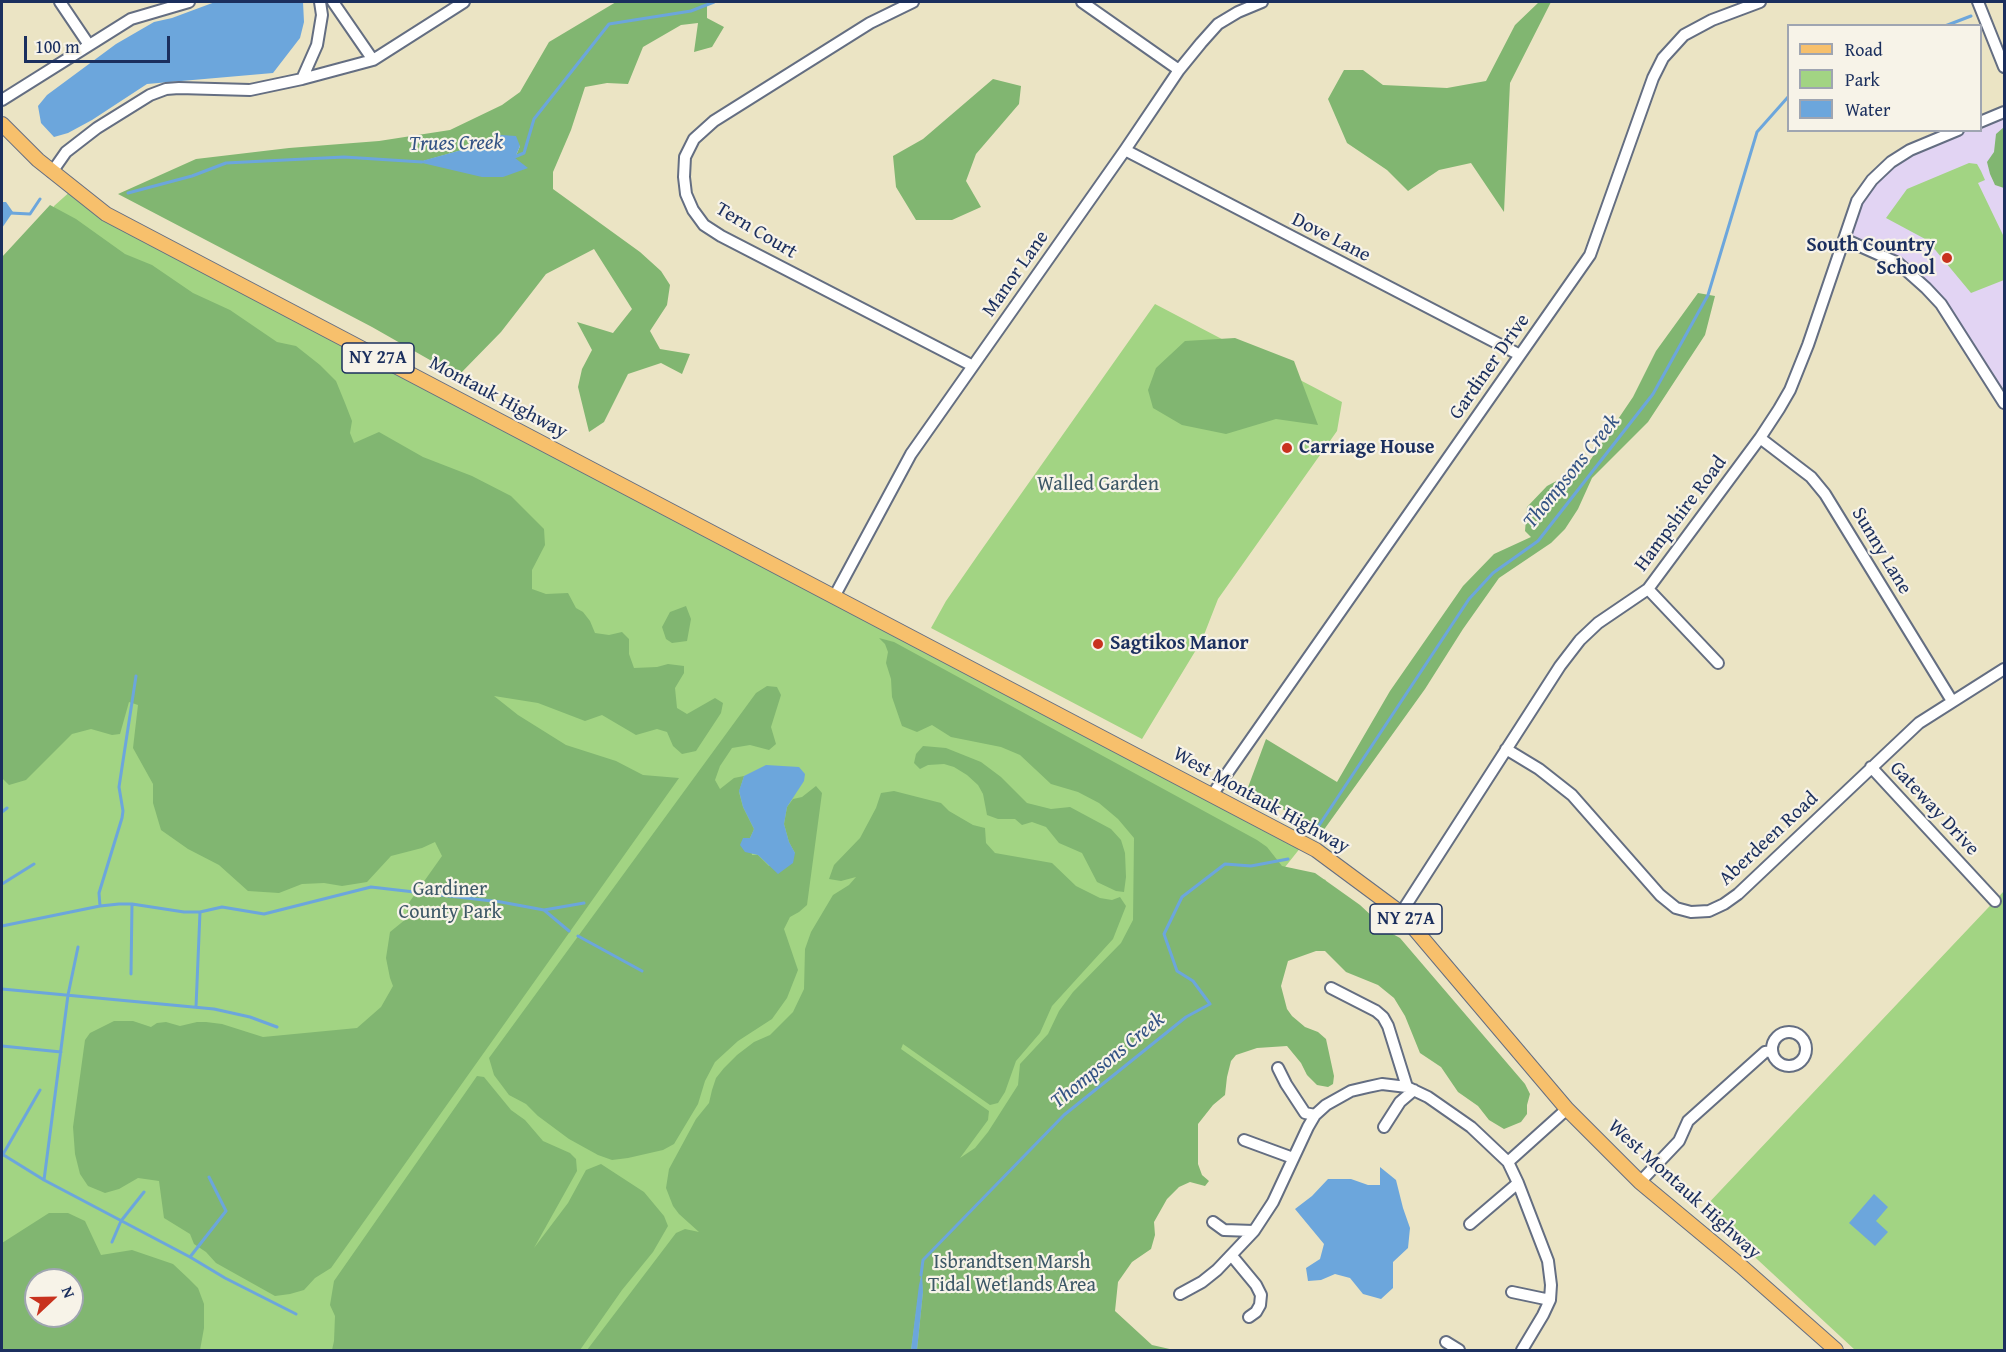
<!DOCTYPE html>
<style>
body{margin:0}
#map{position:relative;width:2006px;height:1352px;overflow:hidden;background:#ebe4c4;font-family:"Gentium Book Plus",serif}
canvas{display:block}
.frame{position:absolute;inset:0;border:3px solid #1b2f5e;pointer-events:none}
.legend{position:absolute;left:1787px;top:24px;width:195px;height:108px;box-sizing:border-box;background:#f7f3e8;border:2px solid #9fa5b1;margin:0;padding:8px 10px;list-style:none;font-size:18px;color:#1b2f5e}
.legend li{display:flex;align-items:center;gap:12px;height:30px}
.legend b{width:30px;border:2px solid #9fa5b1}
.north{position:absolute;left:24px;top:1268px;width:60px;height:60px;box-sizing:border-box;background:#f7f3e8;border:2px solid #9fa5b1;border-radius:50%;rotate:68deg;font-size:16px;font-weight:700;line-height:24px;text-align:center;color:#1b2f5e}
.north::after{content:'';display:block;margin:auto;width:21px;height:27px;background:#c8321e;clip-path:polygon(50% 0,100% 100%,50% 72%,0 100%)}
.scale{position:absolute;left:24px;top:36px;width:146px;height:27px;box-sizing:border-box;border:3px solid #1b2f5e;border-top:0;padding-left:8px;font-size:18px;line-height:21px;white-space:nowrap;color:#1b2f5e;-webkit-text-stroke:4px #f7f3e8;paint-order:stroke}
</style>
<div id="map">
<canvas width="2006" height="1352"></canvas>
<div class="frame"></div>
<ul class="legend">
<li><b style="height:8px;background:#f7c06c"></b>Road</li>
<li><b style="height:16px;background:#a2d483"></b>Park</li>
<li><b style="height:16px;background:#6ca6dc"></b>Water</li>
</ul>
<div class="north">N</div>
<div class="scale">100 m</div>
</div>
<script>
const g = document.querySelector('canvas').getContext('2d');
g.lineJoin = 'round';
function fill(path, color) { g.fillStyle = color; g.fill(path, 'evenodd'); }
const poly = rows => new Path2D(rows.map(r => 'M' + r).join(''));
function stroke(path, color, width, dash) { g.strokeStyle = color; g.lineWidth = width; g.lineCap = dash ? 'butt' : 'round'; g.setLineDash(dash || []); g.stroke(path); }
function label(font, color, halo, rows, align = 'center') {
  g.font = font + ' "Gentium Book Plus",serif'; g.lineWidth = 4.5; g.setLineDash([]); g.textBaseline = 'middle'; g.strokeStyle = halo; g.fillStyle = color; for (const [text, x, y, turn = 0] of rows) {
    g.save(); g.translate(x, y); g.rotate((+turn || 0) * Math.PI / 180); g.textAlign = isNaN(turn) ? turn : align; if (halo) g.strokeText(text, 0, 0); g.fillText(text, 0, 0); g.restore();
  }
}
fill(poly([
 [2004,112,2004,403,1941,304,1898,263,1844,239,1857,201,1891,162,1958,131,1980,130,1981,122]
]), '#e2d4f3');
fill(poly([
 [1969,163,1977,164,1981,171,1985,180,1978,183,2003,235,2004,234,2004,280,1971,293,1927,240,1886,218,1907,189],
 [73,189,1305,842,1262,896,1290,868,1326,880,1057,1350,2,1350,2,335,54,206],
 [36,1280,72,1280,72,1316,36,1316],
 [1155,304,1342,402,1337,431,1218,599,1202,640,1142,739,931,628,946,601,980,552],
 [2004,891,2004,1350,1855,1350,1703,1209]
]), '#a2d483');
fill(poly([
 [616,2,707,2,707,18,724,27,712,47,694,52,698,23,681,25,643,47,628,84,607,83,585,87,571,130,553,172,553,189,640,252,661,271,670,285,667,305,650,331,660,349,690,354,682,374,661,363,628,374,604,422,589,432,578,387,582,369,592,350,577,322,613,333,632,309,594,249,546,274,501,332,458,376,372,327,118,194,196,159,289,148,379,141,450,130,502,105,520,92,549,42],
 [501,135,520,146,515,158,420,162,476,146],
 [1539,2,1551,2,1510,83,1504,212,1471,163,1439,170,1408,191,1387,170,1347,143,1328,99,1344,70,1363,70,1383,85,1447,88,1486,81,1515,25],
 [993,79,1021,86,1019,104,976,154,966,181,981,207,952,220,916,220,896,187,893,156,923,139],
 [2004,127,2004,188,1995,185,1990,174,1987,162,1994,152,1996,134],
 [50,205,76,219,125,254,152,265,193,293,230,310,277,342,296,346,320,365,336,381,345,403,352,421,350,433,354,443,379,432,423,457,472,476,511,496,544,529,545,545,532,570,532,589,546,594,568,593,576,608,583,612,590,621,595,633,609,635,622,632,629,639,629,654,634,668,657,667,668,664,684,666,684,673,675,688,677,708,687,714,715,698,723,703,721,713,696,751,682,754,673,746,667,732,657,729,636,735,602,715,585,721,538,703,494,696,518,715,566,745,616,761,643,775,679,778,331,1268,315,1278,304,1290,290,1294,275,1296,216,1263,206,1252,194,1244,190,1234,164,1218,159,1181,138,1178,119,1189,105,1193,88,1186,80,1174,75,1154,73,1127,85,1040,90,1033,114,1021,133,1021,151,1027,157,1023,166,1022,180,1026,197,1022,206,1022,222,1024,263,1037,357,1028,381,1007,393,986,390,978,386,958,390,932,406,919,408,904,442,856,435,842,422,848,391,856,367,882,342,886,324,883,302,884,279,893,248,891,219,865,188,849,161,830,153,803,153,784,133,748,138,705,129,702,120,734,112,735,91,729,72,734,26,780,9,785,2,778,2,257],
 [1698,293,1715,296,1705,335,1648,422,1592,478,1578,509,1565,529,1551,543,1499,578,1463,629,1425,689,1323,831,1247,790,1266,739,1337,782,1390,691,1463,586,1494,554,1531,537,1525,531,1527,507,1547,486,1587,465,1633,397,1656,351],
 [1235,338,1294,361,1318,425,1276,419,1226,434,1182,425,1153,408,1148,390,1156,368,1185,341],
 [686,606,691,619,687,641,672,643,666,639,662,627,670,612],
 [879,638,894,642,1257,840,1267,847,1282,866,1315,873,1360,905,1389,932,1400,938,1525,1084,1530,1094,1527,1105,1527,1114,1521,1122,1504,1129,1489,1120,1478,1106,1458,1092,1441,1067,1420,1053,1405,1016,1394,998,1378,985,1346,972,1325,951,1316,951,1288,961,1281,986,1287,1009,1292,1016,1305,1027,1318,1032,1326,1039,1334,1076,1333,1084,1328,1087,1317,1085,1307,1075,1301,1063,1287,1046,1257,1048,1236,1055,1231,1061,1227,1077,1225,1095,1213,1105,1198,1124,1198,1164,1202,1175,1209,1181,1205,1186,1190,1182,1179,1187,1167,1199,1154,1222,1155,1235,1151,1249,1132,1262,1118,1282,1115,1311,1152,1345,1174,1350,917,1350,923,1292,921,1276,911,1350,587,1350,676,1233,685,1229,699,1232,679,1214,673,1206,666,1188,669,1169,696,1119,709,1103,712,1090,716,1078,724,1068,737,1055,754,1042,770,1035,793,1012,804,989,805,949,811,932,833,895,849,885,856,877,841,881,829,879,834,865,860,838,876,808,881,793,894,791,941,803,949,811,973,825,985,828,986,843,995,853,1052,863,1076,886,1100,898,1112,900,1120,897,1126,906,1113,939,1052,1006,1040,1033,1016,1061,1005,1092,998,1103,990,1105,903,1044,901,1049,989,1111,988,1120,960,1158,975,1148,988,1132,1018,1085,1020,1064,1048,1034,1059,1011,1073,992,1121,943,1133,920,1134,838,1118,819,1099,803,1078,792,1051,784,1020,755,1001,747,951,737,932,725,917,732,902,726,892,697,891,679,886,663,888,652,885,644],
 [767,686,777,687,781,695,771,727,776,744,769,750,750,745,732,748,720,766,715,780,720,789,734,778,744,776,739,792,743,807,754,829,750,838,752,855,758,855,769,866,795,853,789,842,784,824,787,807,793,799,802,797,816,786,822,793,807,905,799,912,790,917,784,929,798,970,787,998,772,1019,738,1041,715,1062,705,1081,698,1104,674,1144,663,1150,628,1158,612,1160,598,1155,569,1139,538,1116,526,1104,509,1095,494,1075,489,1058,756,693],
 [923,746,946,748,981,762,1001,777,1027,803,1051,809,1070,807,1111,829,1121,840,1125,853,1126,877,1124,892,1116,891,1097,882,1082,853,1059,843,1046,827,1032,822,1022,825,1015,819,998,819,987,815,983,794,978,785,967,775,954,767,944,764,928,765,920,769,914,763,916,754],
 [477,1076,484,1077,511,1110,525,1120,543,1141,570,1153,576,1159,577,1171,534,1248,568,1203,586,1170,601,1164,644,1192,664,1216,668,1226,653,1252,622,1290,580,1350,332,1350,334,1341,335,1316,330,1305,334,1281],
 [49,1213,68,1213,85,1221,101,1255,132,1250,173,1264,189,1279,198,1288,204,1304,204,1328,200,1350,2,1350,2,1243],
 [36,1280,72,1280,72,1316,36,1316]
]), '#81b671');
fill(poly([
 [215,2,303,2,304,22,300,38,273,73,147,84,92,120,68,133,54,137,41,123,38,106,47,95,116,44,154,22,172,18],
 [501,135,516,136,520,146,515,158,528,168,503,177,482,177,418,162,476,146],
 [2,202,6,202,13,212,2,228],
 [766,765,799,767,805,774,804,781,787,807,784,824,789,842,795,853,793,863,778,874,758,855,745,852,740,845,743,838,750,838,754,829,743,807,739,791,744,776],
 [1380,1167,1396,1180,1403,1208,1410,1228,1408,1248,1393,1262,1393,1288,1381,1299,1363,1294,1350,1278,1335,1274,1321,1280,1308,1281,1306,1268,1320,1259,1324,1244,1295,1209,1312,1196,1328,1179,1351,1179,1368,1185,1380,1185],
 [1874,1194,1888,1207,1876,1221,1888,1232,1875,1246,1849,1223],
 [922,1273,923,1292,917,1350,911,1350,919,1285]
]), '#6ca6dc');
stroke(poly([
 [1945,26,1971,16],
 [512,158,524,153,534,119,609,24,691,11,714,2],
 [128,193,192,176,226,163,344,157,422,162],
 [10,213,30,214,40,199],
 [2,812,7,808],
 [1316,830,1469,599,1493,573,1538,541,1653,394,1708,295,1757,132,1788,97],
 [2,884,34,864],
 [100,906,99,893,122,818,123,811,119,787,136,676],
 [544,910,584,903],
 [2,926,100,906,119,904,132,904,184,912,200,912,222,907,264,914,371,887,501,902,544,910,569,931],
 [578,936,642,971],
 [131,974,132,904],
 [2,989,214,1009,250,1017,277,1027],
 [196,1007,200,912],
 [2,1046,61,1052],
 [2,1154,44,1180,190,1257,225,1278,296,1314],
 [2,1156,40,1090],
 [44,1180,68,995,78,947],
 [112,1242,121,1221,144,1192],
 [190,1257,226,1211,209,1177],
 [921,1275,923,1260,1064,1115,1186,1017,1210,1004,1193,981,1177,971,1164,934,1182,897,1225,864,1251,866,1288,859]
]), '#6ca6dc', 3);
const minor = poly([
 [60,2,89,45],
 [333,2,373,60],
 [913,2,870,23,714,121,694,139,685,157,684,177,686,194,693,210,704,225,721,236,973,366],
 [1082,2,1179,70],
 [1978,2,2004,67],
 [302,79,373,60,464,2],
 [2,100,131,19,189,2],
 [1980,122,2004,112],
 [1125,150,1520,355],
 [52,172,66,152,97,128,150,95,166,89,179,88,250,90,302,79,317,45,322,15,320,2],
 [1844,239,1898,263,1926,288,1941,304,2004,403],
 [1760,438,1811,477,1825,494,1952,701],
 [1648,589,1718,663],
 [834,597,911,454,1125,150,1179,70,1201,43,1218,24,1238,12,1262,2],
 [1506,749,1539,769,1572,795,1660,895,1676,908,1691,912,1709,911,1724,904,1738,894,1919,723,2004,669],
 [1871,767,1995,901],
 [1212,795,1590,255,1653,78,1663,58,1684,35,1712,20,1760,2],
 [1401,913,1560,666,1580,640,1598,623,1648,589,1760,438,1779,409,1790,390,1808,345,1857,201,1872,180,1891,162,1910,150,1958,130],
 [1331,988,1376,1011,1383,1017,1388,1026,1407,1087],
 '1772 1049a17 17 0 1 1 34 0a17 17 0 1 1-34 0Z',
 [1278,1068,1286,1084,1305,1113,1315,1115],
 [1384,1127,1400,1102,1414,1090],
 [1244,1140,1293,1158],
 [1508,1162,1567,1109],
 [1640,1182,1679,1141,1688,1121,1765,1052,1772,1051],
 [1213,1222,1224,1230,1254,1231],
 [1470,1224,1518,1183],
 [1232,1256,1256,1285,1261,1295,1260,1305,1256,1312,1249,1317],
 [1512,1292,1550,1300],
 [1180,1294,1202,1282,1217,1270,1254,1231,1273,1202,1308,1127,1315,1115,1326,1105,1351,1091,1368,1087,1382,1084,1407,1087,1428,1097,1471,1127,1508,1162,1518,1183,1548,1261,1551,1285,1550,1300,1543,1315,1522,1350],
 [1446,1342,1459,1350]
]);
const major = poly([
 [2,124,38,160,106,214,1316,850,1401,913,1567,1109,1640,1182,1741,1266,1836,1350]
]);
stroke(minor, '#646e82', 14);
stroke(major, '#646e82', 16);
stroke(minor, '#fff', 10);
stroke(major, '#f7c06c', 14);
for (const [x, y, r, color] of [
 [1947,258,6,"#c8321e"],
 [1287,448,6,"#c8321e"],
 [1098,644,6,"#c8321e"]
]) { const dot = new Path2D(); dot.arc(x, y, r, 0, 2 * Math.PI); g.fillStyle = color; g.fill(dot); stroke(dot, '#f7f3e8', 2); }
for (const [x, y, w] of [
 [378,358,72],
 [1406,919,72]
]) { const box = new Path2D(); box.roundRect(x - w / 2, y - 15, w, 30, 4.5); g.fillStyle = '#f7f3e8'; g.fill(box); stroke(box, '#1b2f5e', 1.5); }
label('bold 18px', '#1b2f5e', null, [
 ["NY 27A",378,358],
 ["NY 27A",1406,919]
]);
label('20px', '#1b2f5e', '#f7f3e8', [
 ["Tern Court",756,231,31],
 ["Dove Lane",1331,238,27],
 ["Manor Lane",1016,274,-55],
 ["Gardiner Drive",1490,367,-55],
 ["Montauk Highway",498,398,28],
 ["Hampshire Road",1681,514,-53],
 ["Sunny Lane",1881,551,59],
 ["West Montauk Highway",1261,801,29],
 ["Gateway Drive",1934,809,47],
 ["Aberdeen Road",1769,839,-43],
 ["West Montauk Highway",1684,1190,42]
]);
label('bold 20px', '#1b2f5e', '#f7f3e8', [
 ["South Country",1935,246,"right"],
 ["School",1935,269,"right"],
 ["Carriage House",1299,448],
 ["Sagtikos Manor",1110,644]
], 'left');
label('20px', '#3d5867', '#f7f3e8', [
 ["Walled Garden",1098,485],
 ["Gardiner",450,890],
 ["County Park",450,913],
 ["Isbrandtsen Marsh",1012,1263],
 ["Tidal Wetlands Area",1012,1286]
]);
label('italic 21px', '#335384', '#f7f3e8', [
 ["Trues Creek",456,144,-1],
 ["Thompsons Creek",1572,472,-51],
 ["Thompsons Creek",1108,1061,-39]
]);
</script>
